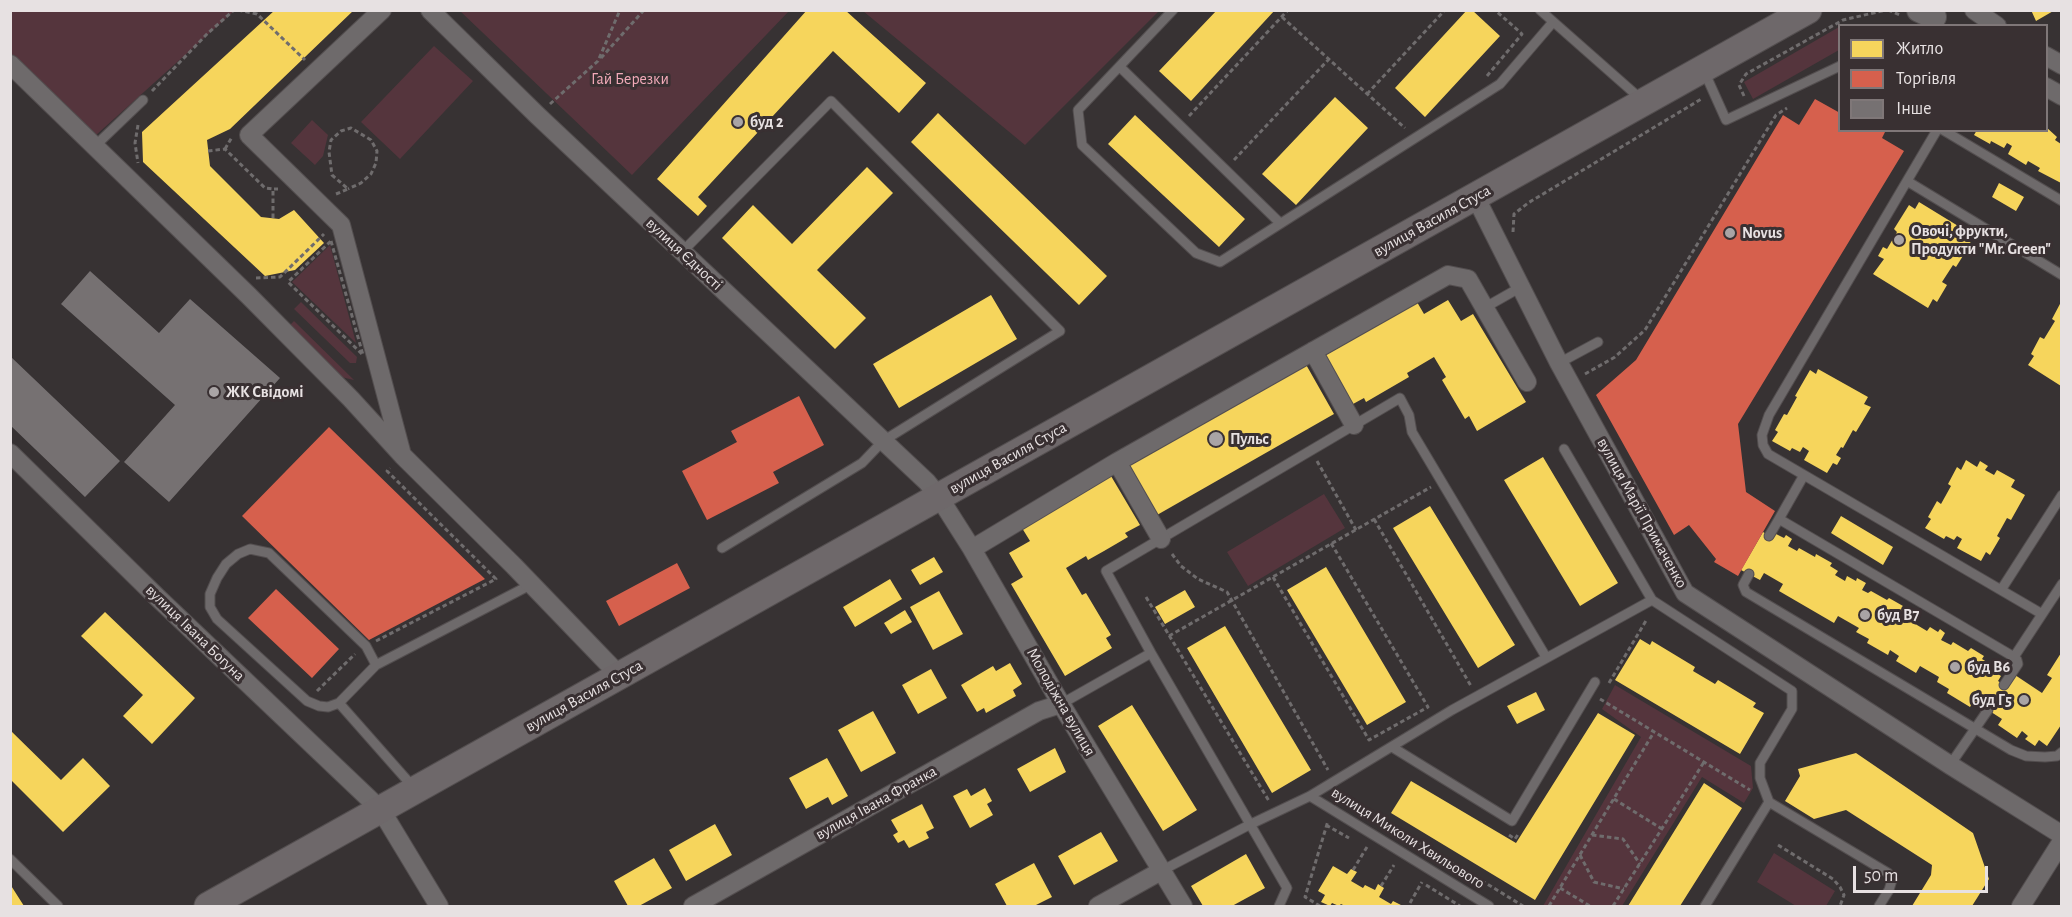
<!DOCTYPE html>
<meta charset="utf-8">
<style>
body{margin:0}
#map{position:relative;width:2072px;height:917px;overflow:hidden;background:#373233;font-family:"Alegreya Sans",sans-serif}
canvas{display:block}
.frame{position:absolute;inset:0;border:12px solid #e7e1e2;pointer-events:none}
.legend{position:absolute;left:1838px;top:24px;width:210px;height:108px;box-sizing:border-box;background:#393032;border:2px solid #7f7778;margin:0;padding:8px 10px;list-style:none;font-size:18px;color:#e7e1e2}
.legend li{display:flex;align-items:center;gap:12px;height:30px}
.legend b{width:30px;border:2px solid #7f7778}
.scale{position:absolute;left:1853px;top:866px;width:135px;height:27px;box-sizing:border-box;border:3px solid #e7e1e2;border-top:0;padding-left:8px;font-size:18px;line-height:21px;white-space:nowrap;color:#e7e1e2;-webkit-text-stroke:4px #393032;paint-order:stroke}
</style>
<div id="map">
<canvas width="2072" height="917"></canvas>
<div class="frame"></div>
<ul class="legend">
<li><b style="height:16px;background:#f6d55c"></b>Житло</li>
<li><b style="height:16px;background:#d6604d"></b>Торгівля</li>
<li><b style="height:16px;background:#767172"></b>Інше</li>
</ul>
<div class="scale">50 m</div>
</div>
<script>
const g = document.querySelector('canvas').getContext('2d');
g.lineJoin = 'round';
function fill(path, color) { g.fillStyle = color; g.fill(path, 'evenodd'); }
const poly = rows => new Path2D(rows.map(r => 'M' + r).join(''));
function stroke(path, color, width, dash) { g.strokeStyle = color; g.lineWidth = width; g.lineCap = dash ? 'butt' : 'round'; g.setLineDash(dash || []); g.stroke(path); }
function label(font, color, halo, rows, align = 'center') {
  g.font = font + ' "Alegreya Sans",sans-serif'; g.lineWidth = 6; g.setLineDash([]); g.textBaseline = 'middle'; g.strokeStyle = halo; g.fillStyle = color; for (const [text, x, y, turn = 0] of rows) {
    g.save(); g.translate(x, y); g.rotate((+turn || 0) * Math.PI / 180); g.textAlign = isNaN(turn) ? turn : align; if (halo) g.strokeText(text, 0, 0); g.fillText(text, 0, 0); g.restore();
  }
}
fill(poly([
 [10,11,234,11,95,136,11,55],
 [460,11,789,11,632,175],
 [863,11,1159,11,1025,145],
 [1839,27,1839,50,1753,99,1744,82],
 [434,46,473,81,400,159,361,122],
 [312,120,328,135,323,156,315,165,291,143],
 [330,245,356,343,292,282],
 [301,302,357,357,356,363,350,363,294,309],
 [294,321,354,380,341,377,289,326],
 [1324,494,1345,528,1248,586,1227,552],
 [1615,685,1751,766,1753,788,1744,803,1702,777,1622,906,1543,906,1641,737,1602,709],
 [1774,853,1835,891,1826,906,1796,906,1757,882]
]), '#55353d');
fill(poly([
 [275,10,354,10,230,129,207,140,210,166,261,217,279,219,294,210,324,243,295,270,265,276,143,162,142,132],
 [807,10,845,10,926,83,899,113,833,51,698,197,707,206,698,216,657,179],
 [1217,10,1275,10,1191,101,1159,71],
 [1467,10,1472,10,1500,36,1425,117,1395,88],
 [2031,10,2055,10,2036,21],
 [1335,97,1368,128,1296,205,1262,174],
 [938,113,1107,276,1079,305,911,142],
 [1135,115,1245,219,1219,247,1108,144],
 [2046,127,2057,137,2055,140,2061,144,2061,183,2038,171,2040,168,2028,161,2026,165,2008,154,2012,146,2007,143,2004,148,1991,141,1990,144,1974,135,1977,130,2046,130],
 [867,167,893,193,817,270,866,318,835,349,722,238,753,205,792,244],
 [1999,183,2024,197,2016,211,1992,197],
 [1919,202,1968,232,1964,238,1971,243,1956,267,1953,265,1942,282,1947,285,1937,302,1933,299,1928,308,1873,274,1884,259,1878,256,1883,247,1887,249,1897,232,1894,229,1909,205,1915,209],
 [991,295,1017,339,899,408,873,364],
 [1448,300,1461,321,1473,314,1526,402,1477,431,1469,416,1465,419,1442,380,1446,377,1434,357,1407,373,1409,377,1366,402,1364,398,1353,404,1324,356,1417,302,1424,314],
 [2061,302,2061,386,2028,365,2034,356,2031,354,2040,337,2044,339,2055,321,2052,319],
 [1304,361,1334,414,1157,515,1127,462],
 [1818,369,1868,397,1864,404,1871,407,1856,432,1853,430,1843,448,1841,447,1836,455,1841,458,1837,465,1833,463,1827,473,1804,460,1809,451,1803,447,1800,452,1792,448,1790,451,1772,441,1778,432,1775,430,1784,414,1787,415,1797,397,1795,396,1810,370,1816,374],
 [1543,457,1618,583,1580,606,1504,480],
 [1966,460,1977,467,1980,461,1988,466,1985,470,1994,475,1997,470,2015,480,2011,487,2025,495,2011,520,2007,518,1997,536,2000,538,1990,555,1986,552,1981,561,1957,548,1962,539,1957,536,1954,540,1946,536,1944,539,1925,528,1931,519,1928,517,1937,501,1941,504,1951,486,1948,484,1957,467,1961,470],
 [1111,476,1140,525,1125,533,1128,537,1104,551,1088,560,1086,556,1066,568,1082,595,1086,593,1111,635,1106,638,1112,648,1065,676,1011,584,1023,577,1009,553,1030,541,1022,528],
 [1430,506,1515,645,1478,668,1393,528],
 [1841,516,1893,547,1883,565,1831,533],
 [1763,532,1773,538,1776,534,1784,538,1786,535,1792,539,1788,546,1797,551,1799,548,1815,557,1816,554,1832,563,1830,566,1838,571,1835,575,1845,581,1847,576,1856,581,1857,578,1866,583,1862,590,1868,593,1871,591,1887,600,1889,598,1903,606,1901,610,1909,615,1907,618,1917,625,1927,631,1930,627,1938,632,1940,629,1945,633,1941,640,1951,645,1953,642,1968,651,1971,648,1984,656,1982,659,1990,664,1988,668,2001,676,1998,681,2007,687,2015,675,2042,693,2052,678,2047,675,2061,653,2061,725,2047,746,2039,740,2035,746,2025,739,2028,736,2022,731,2017,738,1998,725,2002,719,1988,710,1973,702,1970,707,1947,693,1949,689,1937,682,1939,677,1920,666,1916,673,1896,661,1899,656,1890,650,1888,655,1867,643,1869,639,1856,632,1859,628,1838,616,1834,623,1779,591,1783,584,1764,573,1760,580,1741,570],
 [934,557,943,572,920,585,911,570],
 [1326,567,1406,702,1367,725,1287,590],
 [890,579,902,599,855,627,843,607],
 [1185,590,1195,607,1165,624,1155,607],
 [939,591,963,634,933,650,910,607],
 [905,610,912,622,891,634,884,623],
 [105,612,195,698,152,744,123,716,143,695,81,636],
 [1225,626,1311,770,1272,793,1187,648],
 [1640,639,1650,645,1652,641,1695,667,1693,671,1715,684,1718,680,1756,703,1753,707,1764,713,1740,754,1615,680],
 [1010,663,1022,684,1013,690,1016,696,986,713,984,708,977,712,961,685,993,666,996,671],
 [931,669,947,698,918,714,902,685],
 [1536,692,1545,710,1517,724,1507,706],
 [1132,705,1197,810,1163,831,1098,726],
 [873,711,896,753,861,772,838,730],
 [1598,713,1635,735,1535,900,1391,813,1411,781,1516,843],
 [10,730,61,780,83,758,110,786,63,832,10,779],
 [1055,748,1066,772,1030,792,1017,769],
 [1856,753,1973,833,1989,879,1972,906,1912,906,1931,875,1932,865,1846,810,1814,819,1785,801,1800,776,1798,769],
 [827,758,848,796,832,805,828,797,806,809,789,778],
 [1704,783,1742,808,1680,906,1628,906],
 [985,788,992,801,987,804,993,815,970,828,953,796,967,789,971,796],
 [922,804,934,828,926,832,929,838,909,848,904,840,898,843,893,835,898,832,891,820],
 [715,824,732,855,686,881,669,850],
 [1101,832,1118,861,1074,885,1058,856],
 [1246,854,1265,888,1232,906,1203,906,1191,886],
 [654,858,672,888,639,906,628,906,614,881],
 [1034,863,1052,897,1034,906,1007,906,995,884],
 [1333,866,1347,874,1351,869,1357,872,1351,881,1363,888,1365,885,1375,890,1378,884,1384,888,1379,897,1391,904,1393,901,1403,906,1345,906,1341,904,1339,906,1332,903,1330,906,1321,902,1325,895,1318,891],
 [10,884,24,906,10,906]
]), '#f6d55c');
fill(poly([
 [1815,99,1840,113,1840,130,1886,130,1882,138,1904,151,1738,424,1746,492,1775,511,1738,576,1714,562,1716,559,1689,525,1674,535,1596,395,1636,360,1783,115,1799,125],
 [799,396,824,445,773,472,779,483,707,520,682,471,737,442,731,431],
 [329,427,485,579,369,640,242,516],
 [677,563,690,588,619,626,606,601],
 [276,589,339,649,312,678,248,618]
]), '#d6604d');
fill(poly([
 [90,271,159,333,190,299,280,378,169,502,124,462,175,405,61,304],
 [10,356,120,461,85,497,10,425]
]), '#767172');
const service = poly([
 [1173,10,1078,110,1082,145,1196,253,1220,262,1500,84,1553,22],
 [1540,10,1642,100],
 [1120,67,1280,223],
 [1704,71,1726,120,1840,66],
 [1937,130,1769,415,1762,435,1763,445,1768,454,2042,614],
 [1943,130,2062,201],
 [95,146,143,100],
 [1907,181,2062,275],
 [682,252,831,101,1060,331,883,441,862,463,722,548],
 [1484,308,1521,287],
 [1559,363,1598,342],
 [1564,449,1652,600,1792,691,1792,709,1760,763,1760,778,1769,802,1888,873,1892,880,1889,890,1879,906],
 [1779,519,1804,475],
 [1769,536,1779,519,2014,657,2017,660,2018,664,2004,685],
 [1749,574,1743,585,1746,592,2011,750,2026,756,2045,757,2057,756,2062,752],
 [2001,590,2062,495],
 [2014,657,2062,584],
 [339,703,328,707,319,706,307,701,217,619,210,607,210,594,217,578,226,564,238,554,250,549,269,553,366,646,376,665],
 [1061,704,1151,653],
 [1392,747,1512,821,1595,682],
 [1950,765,1988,710],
 [414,788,339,703,376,665,532,584],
 [1310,796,1489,906],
 [10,859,58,906],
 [1161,871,1249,825,1310,796,1452,710,1652,600],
 [1279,906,1287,888,1151,653,1106,571,1400,398,1409,415,1412,432,1546,657],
 [1705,906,1769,802]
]);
const minor = poly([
 [382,10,249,135,341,225,401,451],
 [430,10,537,115,927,482,939,497,972,549,1061,704,1183,906],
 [1974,10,1997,26],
 [2046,56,2062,65],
 [10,64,249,296,351,399,403,456,514,566,620,676],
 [2046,87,2062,96],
 [1475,196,1559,363,1685,593,1950,765,2062,835],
 [1313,351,1354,425],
 [10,453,157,597,381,810,439,906],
 [1117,462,1161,539],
 [972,549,1117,462,1448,275,1468,279,1527,382],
 [693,906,1039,711,1061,704],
 [1098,906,1161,871],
 [2021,906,2062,841]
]);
const tertiary = poly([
 [1919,10,1934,17]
]);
const secondary = poly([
 [208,906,1808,10]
]);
stroke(service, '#534e4f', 11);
stroke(minor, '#534e4f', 20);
stroke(tertiary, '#534e4f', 26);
stroke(secondary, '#534e4f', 29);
stroke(poly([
 [238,10,257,14,305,60],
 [1888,10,1900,15],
 [1282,17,1405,128],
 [601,58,644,10],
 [1487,76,1522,34,1495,10],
 [152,91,208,33,234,10],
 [1367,94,1445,10],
 [1744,96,1739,85,1746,74,1843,20,1886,10],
 [550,104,598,61,620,10],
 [1189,116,1288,10],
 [138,125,135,143,138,163],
 [225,149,232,137],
 [208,151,225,149,265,188,273,189],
 [1234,160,1329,59],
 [336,194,348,189,332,175,329,152,331,140,341,131,351,128,371,140,377,151,376,163,371,174,361,183,348,189],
 [273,218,273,189,278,189],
 [1513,232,1514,214,1528,203,1703,98],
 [331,241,363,355,288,282,331,241],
 [256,278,280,277,324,234],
 [1585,374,1615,357,1645,330,1776,115,1787,108],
 [1317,461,1356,530],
 [1374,519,1471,686],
 [1172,554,1181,566,1198,579,1227,592,1328,770],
 [1273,577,1369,740,1428,707,1331,543],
 [1146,597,1269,801],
 [1169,636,1431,487],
 [376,641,496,579,387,471,390,468],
 [1609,683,1647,619],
 [317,691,355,654],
 [1600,699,1750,790],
 [1341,794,1523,906],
 [1614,799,1662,829],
 [1326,825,1349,838],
 [1509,835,1515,839,1519,833],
 [1592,835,1623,839,1640,864],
 [1778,845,1833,879,1840,887,1844,895,1840,906],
 [1580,855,1594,882,1624,889],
 [1353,870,1367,847],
 [1426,885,1460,906],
 [1381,886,1394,865],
 [1560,888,1590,906],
 [1410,903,1422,882],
 [1320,906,1305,897,1328,821],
 [1549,906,1654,732],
 [1613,906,1704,762]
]), '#6f6c6d', 3, [4.5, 3]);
stroke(service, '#6e6a6b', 9);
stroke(minor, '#6e6a6b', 18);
stroke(tertiary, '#6e6a6b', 24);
stroke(secondary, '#6e686a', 27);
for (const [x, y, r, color] of [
 [738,122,6,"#a9a4a5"],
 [1730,233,6,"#a9a4a5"],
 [1899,240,6,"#a9a4a5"],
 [214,392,6,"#a9a4a5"],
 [1216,439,8,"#a9a4a5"],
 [1865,615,6,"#a9a4a5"],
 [1955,667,6,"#a9a4a5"],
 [2024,700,6,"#a9a4a5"]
]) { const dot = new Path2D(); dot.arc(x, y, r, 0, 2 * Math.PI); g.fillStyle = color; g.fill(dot); stroke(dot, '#393032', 2); }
label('16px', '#f2aab9', '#393032', [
 ["Гай Березки",630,79]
]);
label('bold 16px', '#e7e1e2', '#393032', [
 ["буд 2",750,122],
 ["Овочі, фрукти,",1911,231],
 ["Продукти \"Mr. Green\"",1911,249],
 ["Novus",1742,233],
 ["ЖК Свідомі",226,392],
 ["Пульс",1230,439],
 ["буд В7",1877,615],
 ["буд В6",1967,667],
 ["буд Г5",2012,700,"right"]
], 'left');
label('16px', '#e7e1e2', '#393032', [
 ["вулиця Василя Стуса",1432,221,-29],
 ["вулиця Єдності",684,254,43],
 ["вулиця Василя Стуса",1008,458,-29],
 ["вулиця Марії Примаченко",1642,513,61],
 ["вулиця Івана Богуна",195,633,44],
 ["вулиця Василя Стуса",584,696,-29],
 ["Молодіжна вулиця",1061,702,60],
 ["вулиця Івана Франка",876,803,-29],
 ["вулиця Миколи Хвильового",1408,838,32]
]);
</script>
